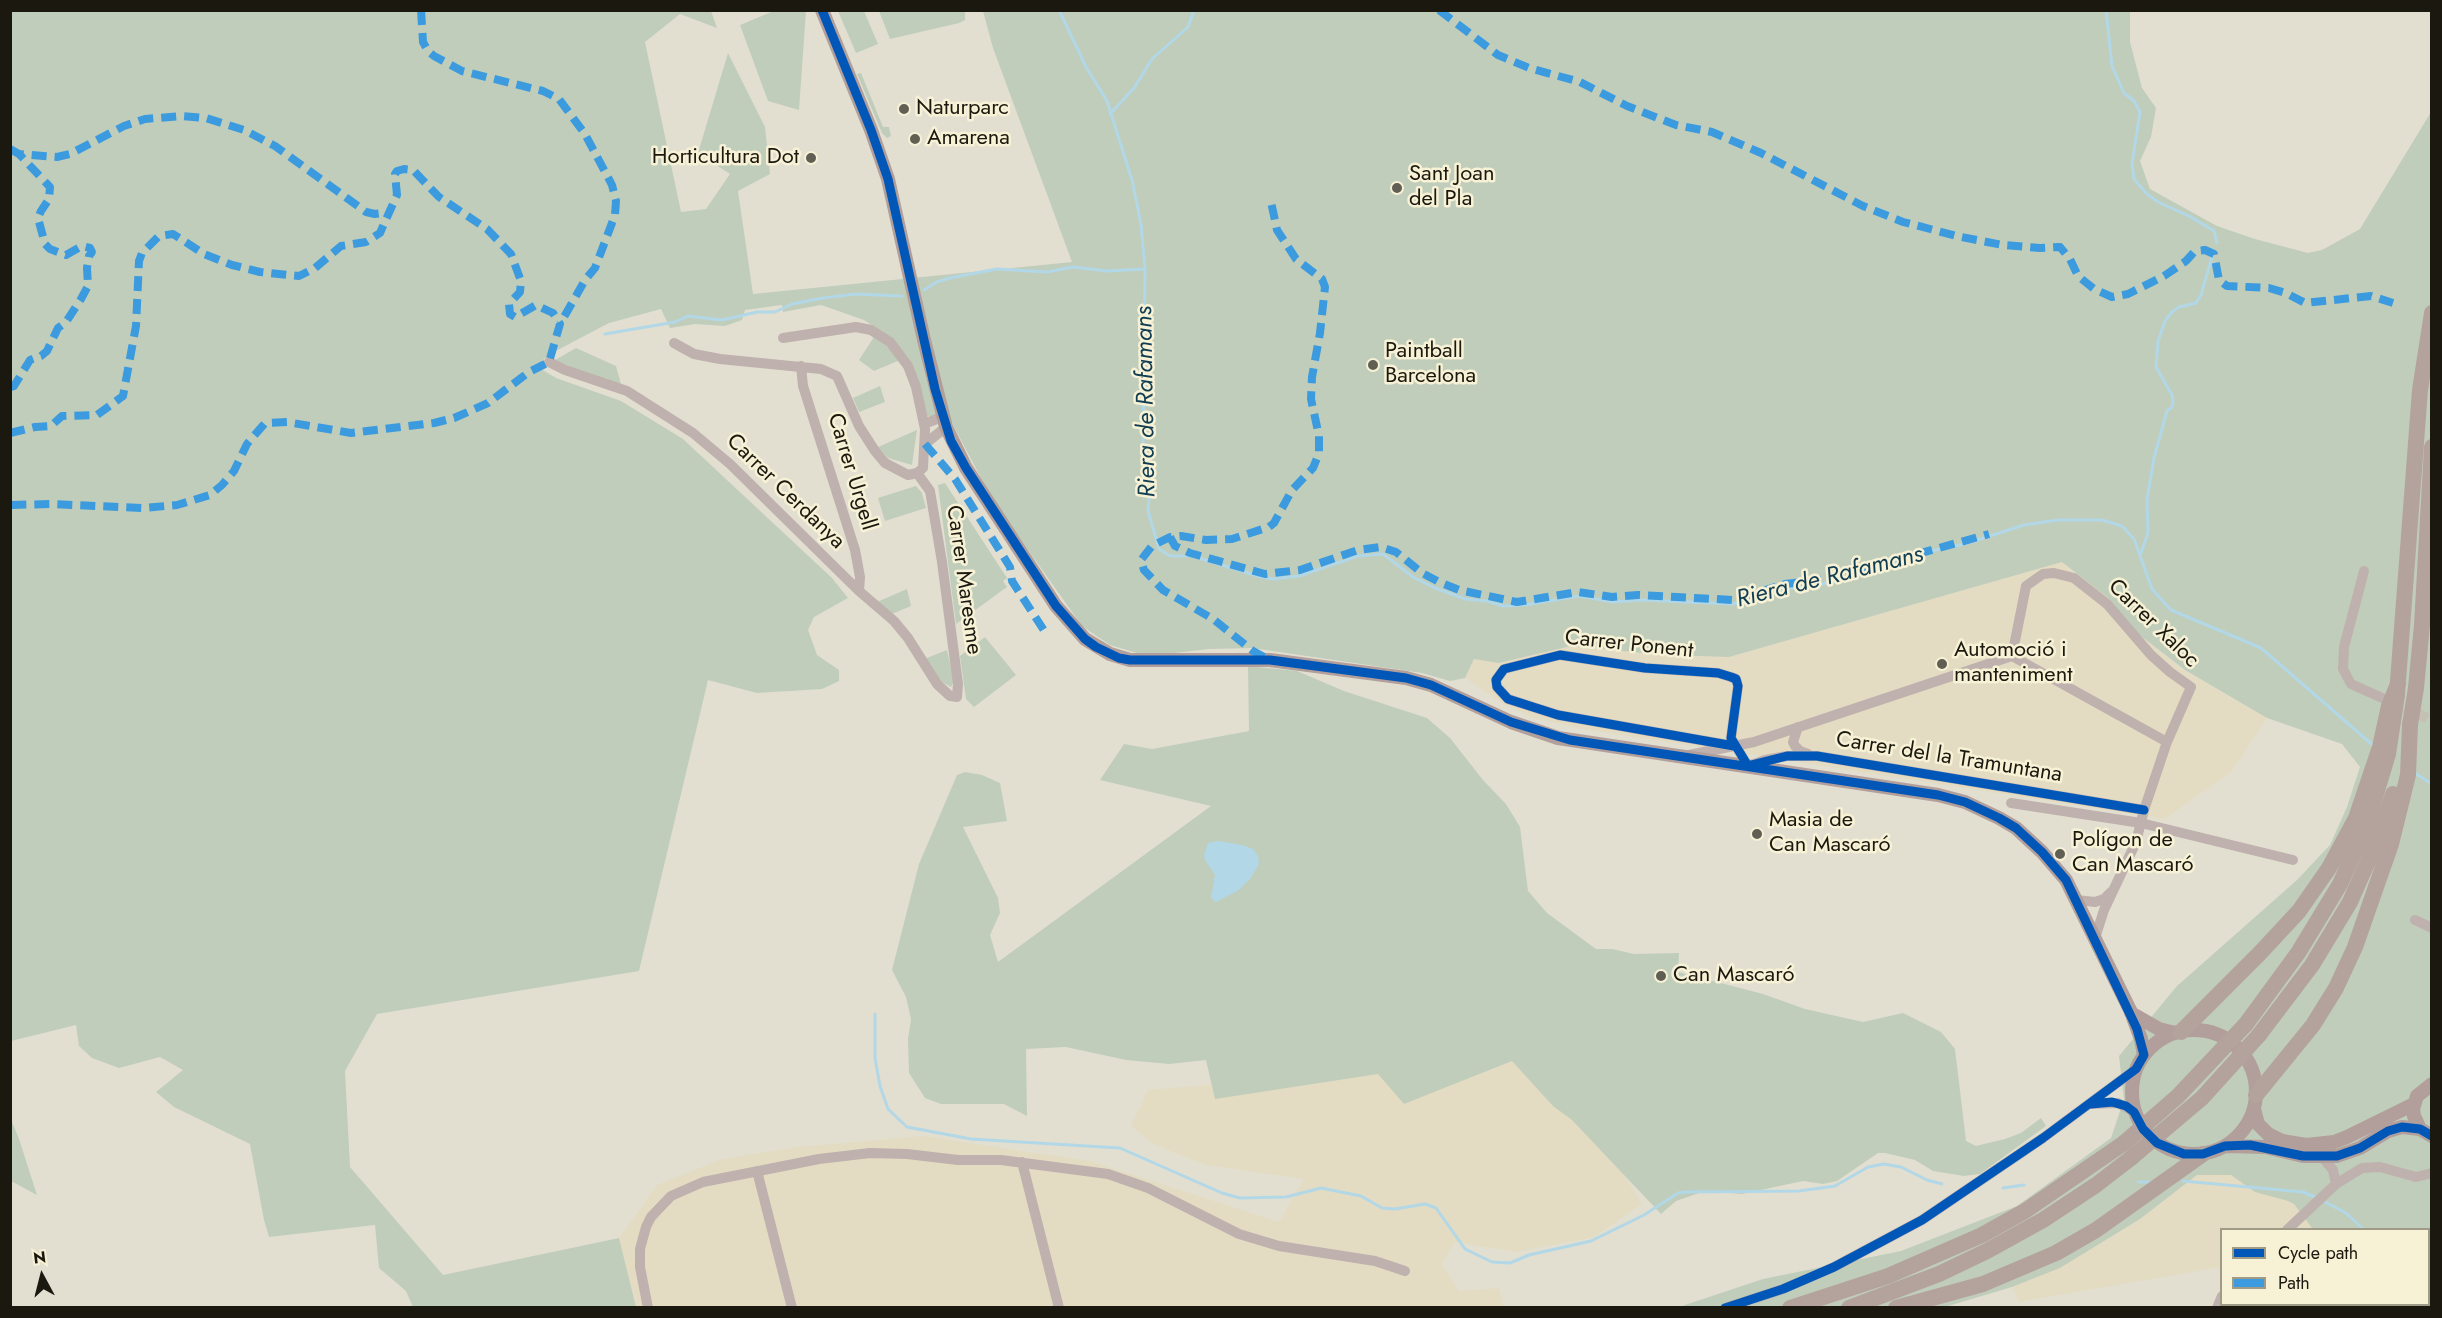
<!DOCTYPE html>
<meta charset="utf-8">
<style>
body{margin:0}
#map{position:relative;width:2442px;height:1318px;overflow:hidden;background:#e2dfd1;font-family:Jost,sans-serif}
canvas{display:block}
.frame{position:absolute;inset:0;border:12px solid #1b190f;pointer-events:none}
.legend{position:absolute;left:2220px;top:1228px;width:210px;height:78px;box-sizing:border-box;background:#f7f1d6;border:2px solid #9f9b86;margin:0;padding:8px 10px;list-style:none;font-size:18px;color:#1b190f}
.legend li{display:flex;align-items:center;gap:12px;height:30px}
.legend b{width:30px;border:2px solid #9f9b86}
.north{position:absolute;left:12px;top:1246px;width:60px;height:60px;-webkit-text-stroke:4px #f7f1d6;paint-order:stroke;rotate:353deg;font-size:16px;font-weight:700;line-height:24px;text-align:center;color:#1b190f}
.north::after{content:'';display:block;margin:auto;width:21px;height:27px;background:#1b190f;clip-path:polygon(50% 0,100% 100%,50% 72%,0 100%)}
</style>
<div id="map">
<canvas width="2442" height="1318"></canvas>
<div class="frame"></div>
<ul class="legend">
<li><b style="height:8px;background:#0057b8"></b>Cycle path</li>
<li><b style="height:8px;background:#3b9bde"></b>Path</li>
</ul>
<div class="north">N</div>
</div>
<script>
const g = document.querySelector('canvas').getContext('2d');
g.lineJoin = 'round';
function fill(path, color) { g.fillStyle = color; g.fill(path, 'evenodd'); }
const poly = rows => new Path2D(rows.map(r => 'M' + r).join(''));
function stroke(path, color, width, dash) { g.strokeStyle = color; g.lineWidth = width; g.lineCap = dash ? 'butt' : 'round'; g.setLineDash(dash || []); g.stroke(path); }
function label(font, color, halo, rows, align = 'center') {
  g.font = font + ' Jost,sans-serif'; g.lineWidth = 5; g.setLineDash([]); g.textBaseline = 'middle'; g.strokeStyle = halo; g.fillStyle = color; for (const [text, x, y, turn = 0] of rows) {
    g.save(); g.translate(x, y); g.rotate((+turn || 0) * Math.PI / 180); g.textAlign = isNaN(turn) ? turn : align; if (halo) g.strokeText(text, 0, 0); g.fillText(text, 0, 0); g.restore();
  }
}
fill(poly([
 [2062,562,2107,597,2133,630,2184,670,2267,718,2232,771,2165,819,1582,729,1534,718,1503,704,1465,678,1474,659,1501,663,1569,646,1664,655,1729,657],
 [1521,1054,1606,1144,1642,1204,1594,1237,1516,1252,1455,1242,1442,1264,1459,1291,1499,1288,1504,1308,636,1307,619,1238,657,1185,722,1159,798,1147,922,1136,1090,1161,1279,1222,1304,1179,1205,1165,1155,1145,1131,1126,1148,1090,1385,1069],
 [2197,1175,2231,1175,2255,1192,2288,1201,2294,1204,2313,1228,2222,1230,2221,1267,2019,1302,2012,1287,2060,1268,2140,1219]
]), '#e3dcc3');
fill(poly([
 [776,10,806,11,799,110,768,101,740,25],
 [965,10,965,20,959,23,890,39,879,11],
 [10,11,711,11,717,28,680,14,645,42,681,212,706,209,730,174,698,153,728,53,765,127,770,174,738,191,753,294,1072,262,993,48,983,11,2130,11,2130,42,2142,88,2156,108,2151,137,2140,161,2150,189,2217,226,2255,239,2308,253,2322,250,2360,229,2431,112,2431,1307,2235,1307,2236,1304,2428,1304,2428,1230,2311,1229,2312,1228,2294,1204,2288,1201,2255,1192,2231,1175,2197,1175,2140,1219,2060,1268,2012,1287,1945,1307,1679,1307,1763,1279,1901,1251,2017,1206,2111,1138,2124,1099,2119,1056,2177,986,2297,880,2330,845,2347,807,2360,767,2342,744,2267,718,2185,670,2133,630,2107,597,2062,562,1729,657,1664,655,1571,646,1499,663,1474,659,1465,678,1450,681,1422,673,1252,648,1209,649,1174,653,1137,653,1110,645,1082,626,992,499,950,419,927,416,892,338,864,320,821,305,783,312,782,305,745,310,742,320,725,326,695,324,670,328,661,309,609,323,550,354,536,366,556,378,621,401,683,439,832,578,848,598,814,617,808,630,817,655,839,670,839,681,822,689,757,693,708,680,639,971,377,1014,345,1071,350,1167,443,1275,619,1238,636,1307,413,1307,406,1291,379,1268,375,1225,269,1237,264,1220,250,1144,174,1107,156,1092,183,1070,160,1057,119,1068,92,1058,79,1046,76,1025,11,1041],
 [838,11,864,11,878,44,856,53],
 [861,73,883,127,889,127,891,136,887,138,882,133,857,74],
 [874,337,881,340,900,360,874,371,859,360],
 [576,348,616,366,621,384,586,374,555,360],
 [880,386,885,402,859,412,853,398],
 [917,430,912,465,888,458,878,447],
 [945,483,1007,578,1003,581,1007,587,956,624,938,485],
 [916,486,922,493,926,508,885,521,878,498],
 [907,589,911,606,892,614,877,602],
 [985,637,1016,675,974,707,966,699,960,656],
 [947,650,954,681,951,687,940,681,924,659],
 [1248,666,1297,671,1344,691,1427,718,1450,738,1483,780,1506,804,1520,827,1528,891,1547,913,1596,949,1612,949,1634,954,1679,953,1678,972,1763,994,1805,1009,1863,1022,1903,1013,1941,1032,1955,1049,1966,1141,1976,1146,2005,1139,2021,1133,2041,1118,2046,1126,1980,1174,1964,1176,1933,1171,1915,1160,1885,1153,1878,1153,1837,1181,1823,1184,1803,1181,1742,1194,1705,1191,1676,1201,1661,1214,1572,1120,1553,1106,1512,1061,1404,1104,1378,1074,1215,1099,1206,1060,1169,1064,1126,1060,1066,1047,1026,1049,1027,1116,1004,1104,941,1104,925,1098,909,1073,908,1039,911,1019,906,997,892,970,919,864,957,775,965,772,982,775,1000,783,1007,821,963,827,998,898,1000,913,990,935,998,962,1211,806,1100,780,1124,744,1152,749,1249,731],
 [10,1117,19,1139,37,1195,11,1181]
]), '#c0cdbb');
fill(poly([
 [1218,841,1242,845,1253,849,1258,856,1259,864,1250,879,1239,890,1216,902,1211,898,1215,875,1205,860,1204,855,1208,843]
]), '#b2d7e7');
stroke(poly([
 [1059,10,1086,67,1107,101,1132,180,1141,224,1145,269,1143,448,1150,485,1148,511,1159,549,1170,556,1192,556,1261,577,1273,579,1299,576,1358,556,1383,554,1413,577,1435,588,1465,599,1487,601,1503,606,1525,605,1579,596,1613,602,1641,600,1733,604,1784,589,1815,586,1849,577,1921,553,1965,544,2024,525,2058,520,2102,520,2122,526,2134,539,2152,589,2171,610,2261,648,2375,747],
 [2106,10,2112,66,2124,93,2134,101,2140,112,2132,164,2134,179,2147,194,2158,202,2189,216,2214,231,2217,243],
 [1110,114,1134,88,1152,59,1188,27,1194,10],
 [924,290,937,282,950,278,997,269,1047,272,1073,267,1107,271,1145,269],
 [605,334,675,322,688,316,722,320,757,312,775,312,792,304,823,298,856,294,902,296],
 [2140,556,2148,533,2147,500,2154,458,2167,411,2172,407,2173,402,2172,395,2156,367,2158,341,2165,321,2172,312,2179,307,2196,303,2201,295,2212,257],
 [2413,772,2432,784],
 [875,1014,875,1058,880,1086,888,1109,907,1127,971,1139,1120,1148,1222,1193,1240,1198,1286,1197,1321,1188,1361,1196,1382,1208,1395,1209,1425,1204,1436,1208,1465,1249,1492,1262,1510,1263,1529,1255,1591,1241,1644,1215,1678,1193,1685,1192,1799,1191,1835,1186,1868,1167,1884,1164,1901,1167,1927,1180,1942,1184],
 [2183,1181,2303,1192,2317,1198],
 [2139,1182,2149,1182],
 [2003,1188,2024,1185],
 [2323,1201,2346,1213,2364,1230],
 [2428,1289,2432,1289]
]), '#b2d7e7', 3);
stroke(poly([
 [2391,702,2432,720]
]), '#c4c1b4', 10, [10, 5]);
stroke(poly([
 [674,343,694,354,720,359,821,369,837,376,859,426,875,451,885,463,908,475,917,473,923,468,925,429,916,387,908,366,890,342,871,330,856,327,783,338],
 [549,362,565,370,627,391,693,433,730,464,859,591,894,621,908,638,937,684,950,696,957,697,958,684,942,562,930,491,917,473],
 [801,366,803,386,855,550,860,577,859,591],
 [924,424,942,417],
 [925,444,946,427],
 [2364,571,2344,647,2343,669,2351,684,2389,701],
 [2012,656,2026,586,2043,574,2054,573,2074,578,2107,604,2151,655,2170,672,2191,687,2167,742,2144,810,2136,842,2104,910,2095,938],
 [1798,727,1793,742,1795,746,1800,751,1808,754],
 [1734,746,1558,715,1508,699,1497,687,1496,680,1504,669,1560,655,1645,668,1718,673,1731,677,1736,679,1738,686,1731,738,1748,766,1765,760,1787,756,1817,756,2144,810],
 [1689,755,1754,742,2012,656,2167,742],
 [2011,803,2141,823,2293,860],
 [2076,900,2095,902,2104,899,2111,892],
 [2415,920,2432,928],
 [2091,1104,2118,1103,2134,1112],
 [2322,1157,2333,1170,2336,1184],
 [1022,1162,1059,1308],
 [757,1171,792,1308],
 [2287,1230,2336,1184,2362,1168,2380,1167,2416,1177,2432,1173],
 [648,1308,640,1267,640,1249,646,1227,651,1217,671,1196,703,1182,819,1159,870,1153,907,1154,958,1160,1001,1160,1108,1174,1148,1188,1239,1234,1279,1246,1375,1261,1405,1271],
 [1725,1308,1783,1289,1834,1267,1922,1220,2043,1138,2136,1069],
 [2217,1308,2222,1296]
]), '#bfb1ad', 10);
stroke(poly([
 [822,10,871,130,888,179,924,340,946,427,966,468,1056,606,1085,639,1110,654,1130,660,1270,660,1406,678,1431,685,1511,722,1558,738,1938,795,1965,802,1999,818,2016,828,2042,852,2066,880,2131,1012,2141,1039,2144,1055],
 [2131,1013,2159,1029,2175,1033],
 '2132 1092a62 62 0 1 1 124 0a62 62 0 1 1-124 0Z',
 [2432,1084,2417,1096,2413,1109,2414,1116,2420,1129,2432,1136],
 [2254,1109,2258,1124,2268,1134,2282,1141,2306,1145,2334,1142,2347,1137,2414,1104],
 [2225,1146,2265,1147,2303,1156,2337,1156,2360,1148,2388,1131,2402,1127,2420,1129]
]), '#b29f9b', 14);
stroke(poly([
 [2416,688,2422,625,2432,447],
 [2397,694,2420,390,2432,313],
 [2246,1024,2298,953,2340,884,2367,824],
 [2181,1032,2260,953,2299,911,2329,868,2356,818,2380,747,2389,706,2398,684],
 [2259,1035,2312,965,2350,902,2379,836,2393,794],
 [2256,1095,2313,1025,2336,988,2355,947,2391,844,2408,775,2410,725],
 [1790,1308,1888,1276,1982,1235,2025,1211,2124,1143],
 [1849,1308,1939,1274,1987,1251,2043,1220,2096,1185,2131,1158],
 [1896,1308,1983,1284,2056,1253,2096,1230,2203,1154]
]), '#b4a39d', 16);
stroke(poly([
 [2410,725,2416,688],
 [2367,824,2388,754,2397,695],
 [2124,1143,2178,1096,2246,1024],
 [2131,1158,2202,1098,2259,1035]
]), '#b4a39d', 16);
stroke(poly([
 [421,10,423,42,428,51,434,56,462,71,543,91,559,99,585,134,612,185,616,201,615,215,595,268,585,280,560,324],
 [1439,10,1498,55,1529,68,1580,82,1627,106,1676,125,1712,132,1761,153,1863,206,1903,222,1961,237,2003,245,2040,248,2060,247,2070,259,2078,276,2094,289,2112,297,2128,294,2164,276,2186,261,2195,251,2205,250,2214,254,2219,280,2227,286,2269,288,2286,293,2305,303,2371,296,2393,303],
 [10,149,19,154,57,157,70,154,124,126,145,119,182,116,206,118,244,130,275,146,366,212,375,214,390,212],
 [10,387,14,386,30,360,41,356,47,351,58,328,66,322,81,299,88,286,87,268,89,256,92,252,90,248,82,246,66,255,50,249,45,244,38,218,41,211,49,199,50,187,19,154],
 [10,433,35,427,51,426,62,416,97,415,123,396,136,326,139,261,142,253,159,236,173,234,204,254,232,265,260,272,299,276,315,268,341,246,366,242,380,233,397,195,395,174,397,171,404,169,413,170,439,197,487,229,511,254,521,281,520,292,509,304,510,314,515,317,536,305,553,313,560,324,549,362,529,372,488,403,454,418,434,423,351,433,287,422,265,423,247,444,234,471,222,485,210,495,177,505,143,508,52,504,10,505],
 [925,444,955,479,1010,567,1012,581,1045,632],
 [1170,537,1175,546,1190,553,1265,574,1300,570,1358,550,1381,547,1396,552,1422,573,1439,582,1459,590,1517,602,1578,592,1612,597,1638,595,1734,600,1785,584,1828,579,1989,534],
 [1264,657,1253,651,1213,619,1163,590,1144,570,1141,560,1152,546,1170,537,1181,536,1206,540,1232,539,1269,527,1274,523,1292,490,1313,468,1319,453,1319,436,1311,399,1312,377,1320,333,1325,287,1322,279,1296,259,1277,230,1270,197]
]), '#3b9bde', 8, [15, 8]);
stroke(poly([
 [822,10,871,130,888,179,935,389,951,441,966,468,1056,606,1085,639,1096,647,1119,658,1130,660,1270,660,1406,678,1431,685,1511,722,1570,740,1938,795,1965,802,1999,818,2016,828,2042,852,2066,880,2137,1029,2144,1055,2136,1069,2043,1138,1922,1220,1834,1267,1783,1289,1725,1308],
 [1734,746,1558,715,1508,699,1497,687,1496,680,1504,669,1560,655,1645,668,1718,673,1731,677,1736,679,1738,686,1731,738,1748,766],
 [1751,765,1787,756,1817,756,2144,810],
 [2091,1104,2112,1102,2126,1106,2134,1112,2143,1129,2157,1143,2184,1154,2203,1154,2225,1146,2250,1145,2303,1156,2337,1156,2360,1148,2388,1131,2402,1127,2420,1129,2432,1136]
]), '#0057b8', 9);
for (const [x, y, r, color] of [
 [904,109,6,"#615e53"],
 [915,139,6,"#615e53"],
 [811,158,6,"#615e53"],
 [1397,188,6,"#615e53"],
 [1373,365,6,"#615e53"],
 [1942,664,6,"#615e53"],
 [1757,834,6,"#615e53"],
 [2060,854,6,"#615e53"],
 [1661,976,6,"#615e53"]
]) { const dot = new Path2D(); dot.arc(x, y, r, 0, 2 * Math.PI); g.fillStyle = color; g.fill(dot); stroke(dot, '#f7f1d6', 2); }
label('22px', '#1b190f', '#f7f1d6', [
 ["Naturparc",916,109],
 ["Amarena",927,139],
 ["Horticultura Dot",799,158,"right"],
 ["Sant Joan",1409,175],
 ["del Pla",1409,200],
 ["Paintball",1385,352],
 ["Barcelona",1385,377],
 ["Automoció i",1954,651],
 ["manteniment",1954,676],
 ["Masia de",1769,821],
 ["Can Mascaró",1769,846],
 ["Polígon de",2072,841],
 ["Can Mascaró",2072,866],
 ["Can Mascaró",1673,976]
], 'left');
label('22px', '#1b190f', '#f7f1d6', [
 ["Carrer Urgell",851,472,73],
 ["Carrer Cerdanya",785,492,44],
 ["Carrer Maresme",963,580,82],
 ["Carrer Xaloc",2153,624,44],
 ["Carrer Ponent",1629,645,6],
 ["Carrer del la Tramuntana",1949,758,9]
]);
label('italic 24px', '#103d52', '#f7f1d6', [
 ["Riera de Rafamans",1147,402,-91],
 ["Riera de Rafamans",1830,578,-14]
]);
</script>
